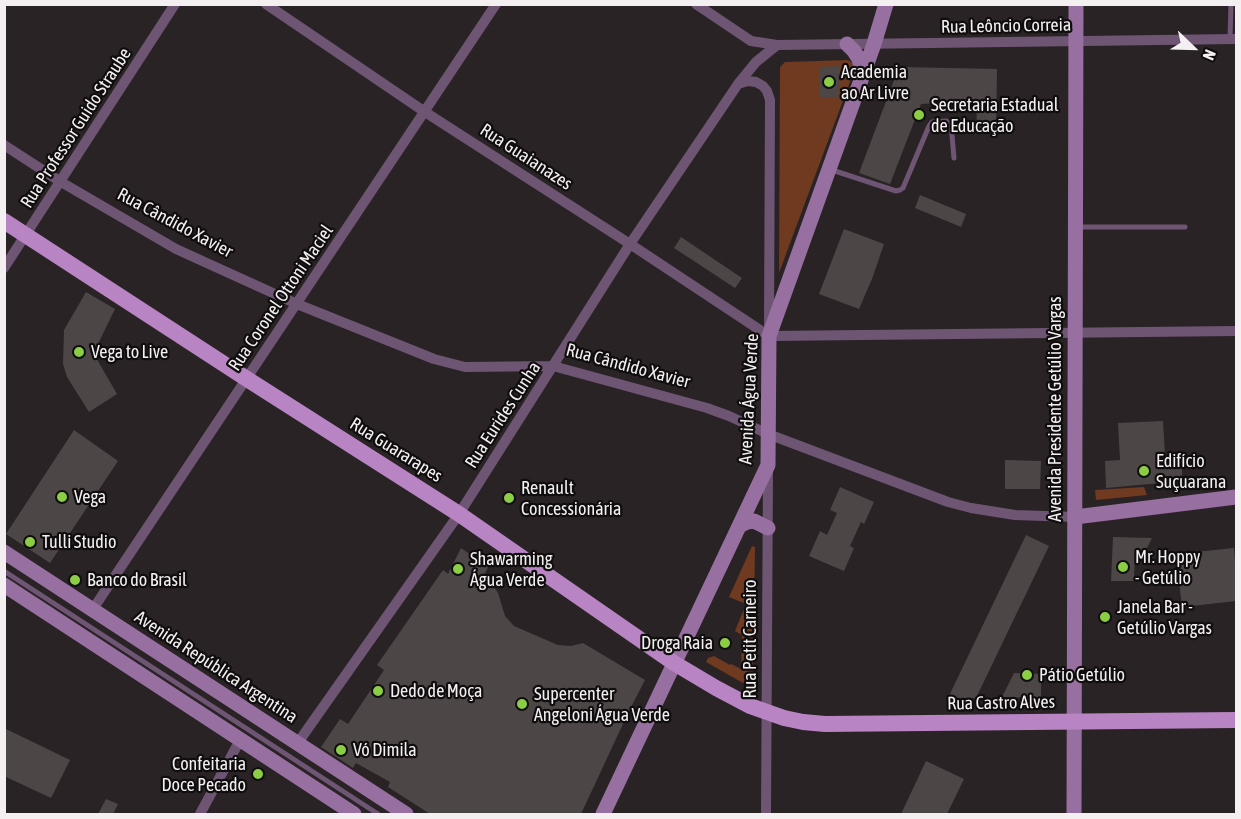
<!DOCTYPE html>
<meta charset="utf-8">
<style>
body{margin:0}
#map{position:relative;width:1241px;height:819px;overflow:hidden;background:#292326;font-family:"Asap Condensed",sans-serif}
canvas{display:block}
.frame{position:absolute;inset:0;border:6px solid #f4f0f2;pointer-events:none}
.north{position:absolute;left:1163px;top:18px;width:60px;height:60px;-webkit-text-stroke:4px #100d0e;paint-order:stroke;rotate:113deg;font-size:16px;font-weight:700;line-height:24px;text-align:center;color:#f4f0f2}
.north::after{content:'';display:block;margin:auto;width:21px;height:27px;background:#f4f0f2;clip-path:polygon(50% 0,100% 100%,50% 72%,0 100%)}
</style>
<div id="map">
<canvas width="1241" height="819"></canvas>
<div class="frame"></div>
<div class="north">N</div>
</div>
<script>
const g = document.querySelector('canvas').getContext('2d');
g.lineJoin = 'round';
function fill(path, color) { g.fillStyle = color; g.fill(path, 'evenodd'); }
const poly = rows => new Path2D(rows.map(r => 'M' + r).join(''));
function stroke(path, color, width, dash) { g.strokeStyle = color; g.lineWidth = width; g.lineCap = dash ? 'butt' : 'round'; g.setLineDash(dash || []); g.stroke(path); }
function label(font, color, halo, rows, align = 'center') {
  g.font = font + ' "Asap Condensed",sans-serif'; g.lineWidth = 4.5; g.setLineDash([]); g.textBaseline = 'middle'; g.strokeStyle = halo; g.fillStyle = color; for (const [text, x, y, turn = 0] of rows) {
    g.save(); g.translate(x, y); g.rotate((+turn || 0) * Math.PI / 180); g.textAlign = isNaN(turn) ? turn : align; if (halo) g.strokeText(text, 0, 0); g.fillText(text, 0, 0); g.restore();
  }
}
fill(poly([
 [848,60,854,64,854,71,779,273,780,67,785,62],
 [1144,487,1147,495,1096,500,1095,490],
 [752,546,755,547,753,678,743,683,706,662,708,658,714,656,730,665,731,664,741,669,742,635,735,631,746,604,729,597]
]), '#6f3a1f');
fill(poly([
 [840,66,838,98,819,98,819,67],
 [899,67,997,69,996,132,980,132,977,124,976,101,921,104,890,184,859,173],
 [920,195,966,214,961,227,915,208],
 [844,229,884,244,872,279,859,309,819,294],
 [681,237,742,278,735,288,674,248],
 [86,292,115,309,96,348,95,356,117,394,89,412,67,377,63,364,64,330],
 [1163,421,1165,456,1182,454,1182,481,1106,488,1105,461,1120,460,1118,423],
 [74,430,118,461,50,563,6,534],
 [1005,460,1041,461,1040,489,1005,489],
 [840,487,874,502,864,524,861,522,850,546,854,548,844,571,809,556,820,531,827,535,837,513,830,510],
 [1026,535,1049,546,976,698,948,698],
 [1113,537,1152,538,1145,552,1135,552,1134,581,1111,581],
 [461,548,488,567,482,580,494,587,498,593,505,616,514,626,558,645,571,646,583,643,645,680,629,711,581,814,430,814,388,787,390,782,356,763,353,768,321,747,340,719,348,724,384,670,377,665,443,570,448,574],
 [1234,548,1236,576,1236,601,1182,607,1176,554],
 [1014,673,1041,674,1041,698,1002,697],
 [4,728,70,760,51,798,4,776],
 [926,761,964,779,947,814,901,814],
 [106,799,118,804,113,814,98,814]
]), '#4d4646');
stroke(poly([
 [1230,39,1231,4],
 [832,170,896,191,900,190,903,188,929,126,932,122,946,121,951,124,954,158],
 [1077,227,1185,227],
 [4,571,378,814]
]), '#6f5574', 5);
stroke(poly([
 [266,4,425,112,630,244,769,336],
 [696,4,751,41,777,45,1236,39],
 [738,84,748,81,756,82,763,86,767,91,770,100,769,327],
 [4,145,61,182,176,249,297,304,434,359,465,367,553,366,707,408,729,416,768,434,948,502,971,508,1015,515,1075,517],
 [4,268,175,4],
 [769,336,1236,331],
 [93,609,496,4],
 [297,744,459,514,630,244,738,84,756,62,777,45],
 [200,814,240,740],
 [766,814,768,470]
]), '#6f5574', 10);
stroke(poly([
 [847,44,854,51,859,59,862,69,861,75],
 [1075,517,1236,497],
 [739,526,747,522,754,521,768,528],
 [4,552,406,814],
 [4,585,354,814],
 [603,814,768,465,769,336,874,44,886,4],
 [1074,814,1076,4]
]), '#986fa1', 15);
stroke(poly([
 [4,221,247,379,459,514,674,663,716,688,750,706,784,718,803,722,825,724,1236,720]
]), '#b884c3', 16);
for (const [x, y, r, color] of [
 [829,82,6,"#8bce46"],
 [919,115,6,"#8bce46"],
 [79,352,6,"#8bce46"],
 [1144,471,6,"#8bce46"],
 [62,497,6,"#8bce46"],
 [509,498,6,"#8bce46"],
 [30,542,6,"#8bce46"],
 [1123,567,6,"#8bce46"],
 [458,569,6,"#8bce46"],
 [75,580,6,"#8bce46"],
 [1105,617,6,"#8bce46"],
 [725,643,6,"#8bce46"],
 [1027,675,6,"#8bce46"],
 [378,691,6,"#8bce46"],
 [522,704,6,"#8bce46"],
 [341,750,6,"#8bce46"],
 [258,774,6,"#8bce46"]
]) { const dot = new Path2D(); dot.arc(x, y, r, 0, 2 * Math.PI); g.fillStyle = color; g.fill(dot); stroke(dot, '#100d0e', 2); }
label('18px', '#f4f0f2', '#100d0e', [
 ["Rua Leôncio Correia",1006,26,-1],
 ["Rua Professor Guido Straube",76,128,-57],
 ["Rua Guaianazes",526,157,33],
 ["Rua Cândido Xavier",175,223,28],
 ["Rua Coronel Ottoni Maciel",281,298,-56],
 ["Rua Cândido Xavier",628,366,15],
 ["Avenida Água Verde",749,399,-87],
 ["Avenida Presidente Getúlio Vargas",1055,409,-90],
 ["Rua Eurides Cunha",503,415,-57],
 ["Rua Guararapes",396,450,32],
 ["Rua Petit Carneiro",750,639,-90],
 ["Avenida República Argentina",216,667,33],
 ["Rua Castro Alves",1001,703,-1]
]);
label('18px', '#f4f0f2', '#100d0e', [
 ["Academia",841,72],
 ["ao Ar Livre",841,93],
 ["Secretaria Estadual",931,105],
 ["de Educação",931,126],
 ["Vega to Live",91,352],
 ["Edifício",1156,461],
 ["Suçuarana",1156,482],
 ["Renault",521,488],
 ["Concessionária",521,509],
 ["Vega",74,497],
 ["Tulli Studio",42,542],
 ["Mr. Hoppy",1135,557],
 ["- Getúlio",1135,578],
 ["Shawarming",470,559],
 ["Água Verde",470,580],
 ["Banco do Brasil",87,580],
 ["Janela Bar -",1117,607],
 ["Getúlio Vargas",1117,628],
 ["Droga Raia",713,643,"right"],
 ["Pátio Getúlio",1039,675],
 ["Dedo de Moça",390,691],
 ["Supercenter",534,694],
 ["Angeloni Água Verde",534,715],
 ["Vó Dimila",353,750],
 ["Confeitaria",246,764,"right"],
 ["Doce Pecado",246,785,"right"]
], 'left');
</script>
